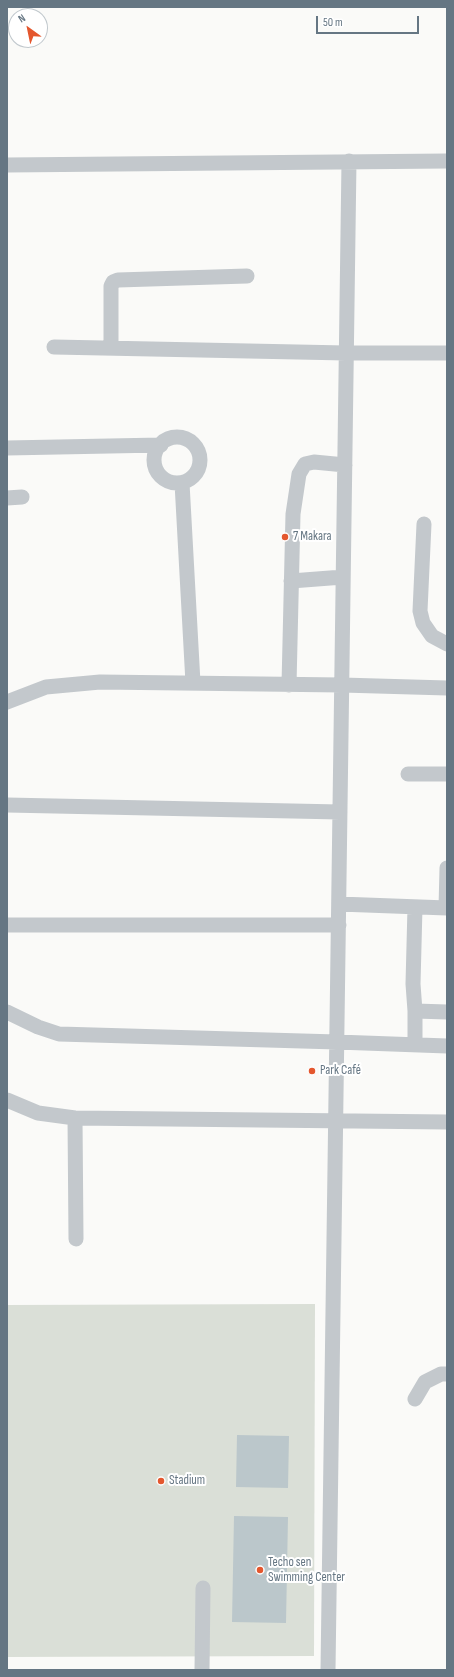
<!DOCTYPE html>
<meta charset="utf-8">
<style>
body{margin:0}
#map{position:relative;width:454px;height:1677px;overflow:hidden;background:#fafaf8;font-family:"Sofia Sans Condensed",sans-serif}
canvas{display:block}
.frame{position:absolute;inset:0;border:8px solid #657683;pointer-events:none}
.north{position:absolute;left:8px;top:8px;width:40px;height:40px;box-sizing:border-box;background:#fff;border:1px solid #c1c8cd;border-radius:50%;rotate:327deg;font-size:11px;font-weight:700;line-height:16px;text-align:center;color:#657683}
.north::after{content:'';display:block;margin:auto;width:14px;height:18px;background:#e4572e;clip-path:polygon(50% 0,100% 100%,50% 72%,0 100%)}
.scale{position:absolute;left:316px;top:16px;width:103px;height:18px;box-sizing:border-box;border:2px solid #657683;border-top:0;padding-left:5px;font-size:12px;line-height:14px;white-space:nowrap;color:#657683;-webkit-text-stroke:3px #fff;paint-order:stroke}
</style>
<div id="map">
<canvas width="454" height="1677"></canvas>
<div class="frame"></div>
<div class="north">N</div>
<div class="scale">50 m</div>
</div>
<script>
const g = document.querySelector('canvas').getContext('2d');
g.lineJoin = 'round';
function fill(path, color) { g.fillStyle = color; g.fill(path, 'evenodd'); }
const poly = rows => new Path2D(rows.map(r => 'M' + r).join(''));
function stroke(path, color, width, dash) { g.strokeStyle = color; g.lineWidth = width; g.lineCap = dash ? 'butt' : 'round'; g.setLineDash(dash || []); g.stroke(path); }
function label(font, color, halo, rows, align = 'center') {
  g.font = font + ' "Sofia Sans Condensed",sans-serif'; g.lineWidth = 4; g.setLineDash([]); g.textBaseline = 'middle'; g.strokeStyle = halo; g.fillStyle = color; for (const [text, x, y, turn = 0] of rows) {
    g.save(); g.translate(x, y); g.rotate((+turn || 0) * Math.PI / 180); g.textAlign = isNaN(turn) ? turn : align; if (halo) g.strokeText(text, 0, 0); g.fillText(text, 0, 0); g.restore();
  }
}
fill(poly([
 [315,1304,314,1656,7,1657,7,1305]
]), '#dadfd7');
fill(poly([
 [237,1435,289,1436,288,1488,236,1487],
 [234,1516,288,1517,286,1623,232,1622]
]), '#bbc7cb');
stroke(poly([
 [7,165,447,161],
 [54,347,346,353,447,353],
 [111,348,111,286,113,282,118,280,247,276],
 '154 460a23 23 0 1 1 46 0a23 23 0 1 1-46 0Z',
 [7,448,161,445],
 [182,483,193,683],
 [7,498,22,497],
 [424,524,420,611,423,623,432,636,447,644],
 [291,581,343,577],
 [289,685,293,514,299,474,305,464,314,462,345,465],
 [7,702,46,687,100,682,342,685,447,688],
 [408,774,447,774],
 [7,805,340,812],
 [339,904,447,908],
 [415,907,413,984,415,1011,447,1012],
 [446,908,447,868],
 [7,925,339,925],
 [7,1012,38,1027,59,1034,337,1042,447,1046],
 [415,1045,415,1011],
 [7,1100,38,1113,75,1118,447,1122],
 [75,1118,76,1239],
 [415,1399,425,1382,441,1374,447,1374],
 [202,1670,203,1588],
 [328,1670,349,161]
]), '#c3c8cc', 15);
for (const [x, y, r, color] of [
 [285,537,4,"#e4572e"],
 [312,1071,4,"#e4572e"],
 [161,1481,4,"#e4572e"],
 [260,1570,4,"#e4572e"]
]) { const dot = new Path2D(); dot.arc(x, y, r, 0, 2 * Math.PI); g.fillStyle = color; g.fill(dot); stroke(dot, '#fff', 1.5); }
label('13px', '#657683', '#fff', [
 ["7 Makara",293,537],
 ["Park Café",320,1071],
 ["Stadium",169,1481],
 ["Techo sen",268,1563],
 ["Swimming Center",268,1578]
], 'left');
</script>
